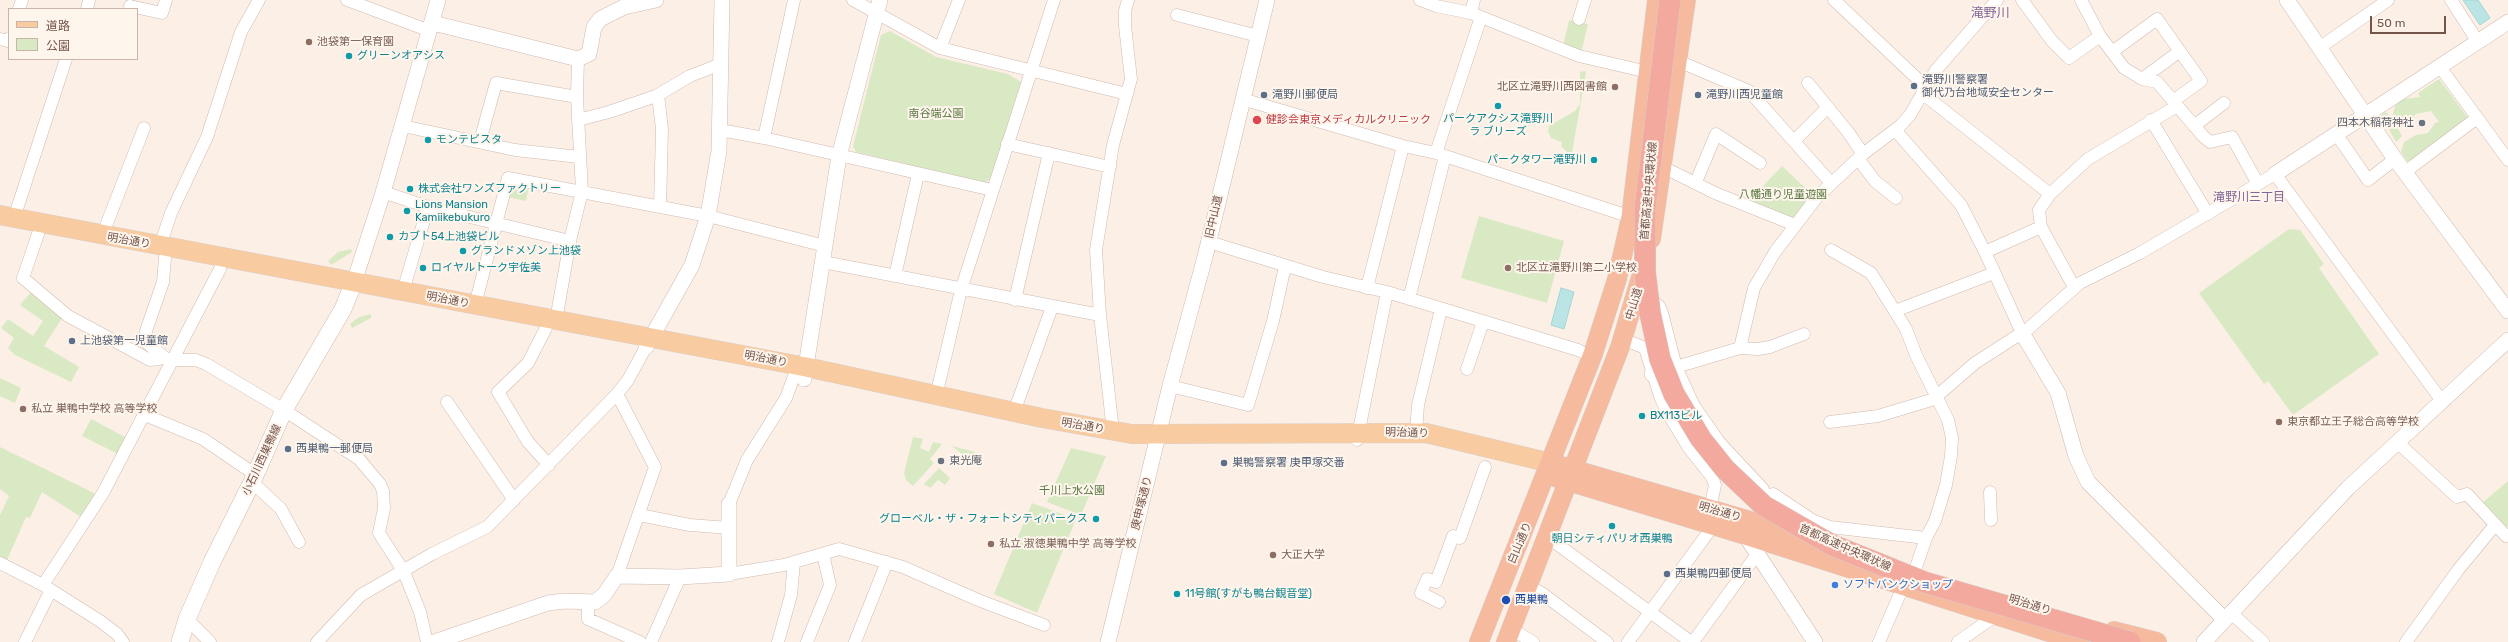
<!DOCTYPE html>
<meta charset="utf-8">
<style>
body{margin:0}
#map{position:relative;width:2508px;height:642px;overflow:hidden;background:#fcf0e6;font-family:Rubik,"Noto Sans JP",sans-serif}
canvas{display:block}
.legend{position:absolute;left:8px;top:8px;width:130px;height:52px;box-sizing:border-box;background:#fef5ec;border:1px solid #c7b5ac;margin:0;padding:5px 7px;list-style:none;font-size:12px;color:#74544b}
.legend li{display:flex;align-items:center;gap:8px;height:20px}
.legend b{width:20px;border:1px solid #c7b5ac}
.scale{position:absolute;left:2370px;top:16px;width:76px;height:18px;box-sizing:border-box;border:2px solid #74544b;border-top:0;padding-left:5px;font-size:12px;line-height:14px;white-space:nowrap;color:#74544b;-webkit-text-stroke:3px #fef5ec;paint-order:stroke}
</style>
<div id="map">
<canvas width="2508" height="642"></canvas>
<ul class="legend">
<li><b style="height:5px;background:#f8cba0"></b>道路</li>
<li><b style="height:11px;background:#d8e9c4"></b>公園</li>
</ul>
<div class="scale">50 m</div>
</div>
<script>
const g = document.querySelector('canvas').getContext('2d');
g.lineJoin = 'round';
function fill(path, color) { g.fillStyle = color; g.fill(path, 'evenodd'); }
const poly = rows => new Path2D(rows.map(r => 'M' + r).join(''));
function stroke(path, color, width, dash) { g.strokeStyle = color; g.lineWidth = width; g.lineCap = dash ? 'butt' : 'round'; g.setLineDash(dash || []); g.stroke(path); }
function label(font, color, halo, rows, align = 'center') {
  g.font = font + ' Rubik,"Noto Sans JP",sans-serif'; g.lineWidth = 4; g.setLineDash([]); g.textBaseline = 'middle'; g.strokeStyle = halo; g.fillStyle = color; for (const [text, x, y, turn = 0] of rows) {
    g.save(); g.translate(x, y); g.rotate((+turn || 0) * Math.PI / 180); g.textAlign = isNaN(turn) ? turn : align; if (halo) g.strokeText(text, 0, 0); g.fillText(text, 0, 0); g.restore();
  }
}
fill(poly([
 [1569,20,1588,24,1581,53,1563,47],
 [890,31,936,57,1008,74,1021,82,992,177,985,183,856,152,853,146,881,35],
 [1585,71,1586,73,1570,164,1566,163,1567,152,1561,146,1562,142,1551,138,1548,131,1549,126,1575,111,1580,104,1580,72],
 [2439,79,2468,118,2449,135,2427,147,2416,160,2407,161,2401,152,2404,142,2416,135,2428,133,2435,123,2439,122,2431,111,2416,114,2406,127,2393,114,2396,103,2403,99,2420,97,2418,93],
 [2386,112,2392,118,2402,136,2396,142,2381,115],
 [1782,166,1814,196,1796,219,1748,202],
 [512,182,529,186,526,201,508,197],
 [1479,216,1564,241,1547,303,1461,278],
 [2289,229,2300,230,2324,264,2319,268,2379,354,2293,415,2268,381,2264,384,2199,293],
 [351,249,352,252,331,265,328,261,338,252],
 [32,291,64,315,44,346,79,367,71,382,15,355,8,348,14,338,1,328,8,319,33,336,43,321,20,305],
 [371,314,371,318,352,328,350,324,359,317],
 [0,378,21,388,15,403,0,396],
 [91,419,127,438,118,454,82,436],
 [913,437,923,439,920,448,929,452,933,442,942,444,930,459,934,463,913,486,906,480,904,473],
 [952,446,975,452,968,459],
 [0,447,96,494,81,517,42,492,30,518,26,517,7,560,0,557,0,515,9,496,0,489],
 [1071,448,1106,456,1081,515,1047,502],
 [939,468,950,478,945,485,938,480,930,488,924,484],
 [2508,481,2508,526,2505,528,2482,503],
 [1032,503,1076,519,1037,613,994,594]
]), '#d8e9c4');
const water = poly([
 [2463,0,2478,0,2490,18,2480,25,2463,0],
 [1561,288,1574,292,1564,329,1551,325,1561,288]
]);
fill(water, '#bbe5e5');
stroke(water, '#a1d5d6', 1);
const minor = poly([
 [347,0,430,31],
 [853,0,940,48,1127,94],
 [1420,0,1436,6,1471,13,1579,56,1648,72],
 [1834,0,1926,87],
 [2022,0,2052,41,2069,58,2100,36],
 [2081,0,2100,36,2124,68,2142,79,2157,82,2203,136,2210,142,2232,137,2258,184],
 [2451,0,2478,42],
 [130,6,162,13,166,0],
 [19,9,22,0],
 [87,9,89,0],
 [1471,13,1474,0],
 [1177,15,1258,36],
 [1579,19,1585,0],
 [0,39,8,41,9,38],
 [940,48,959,0],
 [2319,48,2388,0],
 [2112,52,2157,19,2201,81,2173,101],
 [1678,61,1749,91,1831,183],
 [2440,67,2508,160],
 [2142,79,2180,51],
 [1808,83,1848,132,1863,154],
 [1922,93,2050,194],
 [658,95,662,129,660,207],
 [1242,99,1403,146,1436,153,1631,217],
 [578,120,609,112,656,96,690,76,721,64],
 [2151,120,2208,214],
 [403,126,515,150,579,157],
 [2194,126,2224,103],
 [720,130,764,138,992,190],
 [1895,130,1961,205,1985,252,2022,333],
 [2337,135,2368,180,2395,159],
 [764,138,794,0],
 [480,141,496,83,577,97],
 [1794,141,1828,107],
 [1007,144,1110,167],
 [1436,153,1481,17],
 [1859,160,1875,181,1896,198],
 [1663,167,1715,193,1795,225],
 [2405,172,2477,118],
 [1696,182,1716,134,1760,163],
 [383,192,428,207,570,241],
 [14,218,66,59],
 [38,234,23,278,68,316,150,360,160,359,162,356],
 [102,236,144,128],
 [1209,242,1323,277,1387,292,1578,350,1592,357],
 [160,246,171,213,207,137,241,32,259,0],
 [1831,250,1871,273,1906,329,1916,355,1948,420,1952,438,1951,456,1946,485,1935,521,1926,538,1915,570],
 [1985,252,2041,227],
 [165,258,163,282,146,331,147,343,168,360,196,360,206,364,284,410,359,459,380,484,383,491,384,508,379,533,404,572,420,612,427,642],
 [823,262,1100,315],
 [895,276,918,174],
 [2074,287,2041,227,2039,210,2050,194,2088,159,2177,106],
 [1367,288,1403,146],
 [403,291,428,207],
 [1648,298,1659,306,1662,313,1676,367,1694,406,1719,442,1763,489,1762,506],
 [1409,299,1445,156],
 [1015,300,1049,153],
 [475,305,508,178,708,216,825,246],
 [1895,311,1994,273],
 [556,320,570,241,582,191,577,97,578,59],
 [546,328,528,363,498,392,528,442,549,465],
 [1623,339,1645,348,1660,396,1667,412,1689,448,1712,477,1715,485,1710,509],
 [1740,348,1754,288,1775,252,1817,197,1863,154,1900,126,1910,115,1936,70,1997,0],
 [1676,367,1740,348,1758,349,1770,347,1804,334],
 [1467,369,1483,322],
 [1170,386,1248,405,1273,321,1285,266],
 [617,394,655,467,617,576],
 [936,396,961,290,1054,0],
 [1937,396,1975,363,2028,329,2080,283,2140,253,2275,174,2442,401],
 [447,402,514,500],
 [1014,412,1052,307],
 [145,415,203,439,256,475],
 [1830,422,1878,416,1938,398],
 [1113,431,1100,315,1096,250,1113,145,1131,79,1125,26,1125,11,1128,0],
 [1416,432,1418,405,1441,309],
 [1357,440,1387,292],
 [2397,442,2457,497,2467,494,2506,536,2508,535],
 [252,482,281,509,299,542],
 [1990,492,1991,520],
 [1764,496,1773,494,1812,520,1830,527,1926,538],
 [729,504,747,460,786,398,798,365],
 [639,515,690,525,729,528],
 [1546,536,1691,642],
 [0,563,43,585,100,621,117,634,123,642],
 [729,574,784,565,839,549,903,567,978,600,1044,625],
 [43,585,103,493,220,269],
 [1527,585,1543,594,1607,642],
 [1439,602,1421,593,1427,579,1436,582,1453,536,1460,538,1485,467],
 [588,603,588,619,640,642],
 [2230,612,2263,642],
 [187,619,210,642],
 [1511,629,1533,642],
 [25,642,51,590],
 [317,642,361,595,432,554,487,527,617,394,628,380,646,347],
 [651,642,680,577],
 [778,642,791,595,794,562],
 [807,642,830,585,823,554],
 [855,642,887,562],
 [1628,642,1713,526],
 [1693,642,1757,554],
 [1879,642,1903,587],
 [1958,642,1995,616],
 [2406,642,2458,570,2495,525]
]);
const tertiary = poly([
 [2287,0,2395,159,2508,311],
 [433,23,578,59,589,54,594,27,600,19,624,7,656,0],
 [2275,174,2508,22],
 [354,282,382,196,438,0],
 [2022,333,2058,393,2076,456,2088,482,2224,619],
 [646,347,692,265,708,216,719,151,722,0],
 [1652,374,1676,367],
 [804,379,839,156,880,0],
 [1745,535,1815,642],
 [434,642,548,603,564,601,595,602,604,595,617,576,680,577,729,574,729,504],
 [1108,642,1170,386,1205,257,1267,0],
 [2204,642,2348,488,2508,340]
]);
const secondary = poly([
 [180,642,187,619,212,562,252,482,284,410,343,309,354,282]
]);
const primary = poly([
 [0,215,806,367,1042,418,1132,434,1426,433,1551,463]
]);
const trunk = poly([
 [1651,239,1686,0],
 [1562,466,1813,539],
 [1557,478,1745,535,2080,642],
 [2114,631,2157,642],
 [1479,642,1593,354,1617,279,1631,217,1657,0],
 [1506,642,1620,347,1643,270]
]);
stroke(minor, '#cfb9af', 13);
stroke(tertiary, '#cfb9af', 16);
stroke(secondary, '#d2b8ac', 18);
stroke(primary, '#d8cfcd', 20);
stroke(trunk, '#d8cfcd', 20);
stroke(minor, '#fff', 12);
stroke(tertiary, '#fff', 15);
stroke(secondary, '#fff', 17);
stroke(primary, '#f8cba0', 19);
stroke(trunk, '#f6ba9f', 19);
const motorwayBridge = poly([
 [1670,0,1645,209,1645,272,1650,313,1660,359,1674,394,1701,439,1725,469,1764,506,1832,545,1924,582,2130,642]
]);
stroke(motorwayBridge, '#d8cfcd', 22, []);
stroke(motorwayBridge, '#f4a99e', 21);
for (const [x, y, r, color] of [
 [309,42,4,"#8d6e63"],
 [349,56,4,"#0f9aa8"],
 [1914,86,4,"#5c6f8a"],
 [1615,87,4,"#8d6e63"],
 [1264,95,4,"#5c6f8a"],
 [1698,95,4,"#5c6f8a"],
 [1498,106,4,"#0f9aa8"],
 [1257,120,5,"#e0444e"],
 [2422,123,4,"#6b7280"],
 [428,140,4,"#0f9aa8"],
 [1594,160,4,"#0f9aa8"],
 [410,189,4,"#0f9aa8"],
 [407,211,4,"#0f9aa8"],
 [390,237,4,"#0f9aa8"],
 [463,251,4,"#0f9aa8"],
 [423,268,4,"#0f9aa8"],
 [1508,268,4,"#8d6e63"],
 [72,341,4,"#5c6f8a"],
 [23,409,4,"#8d6e63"],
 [1642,416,4,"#0f9aa8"],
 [2279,422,4,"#8d6e63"],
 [288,449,4,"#5c6f8a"],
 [941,461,4,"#6b7280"],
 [1224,463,4,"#5c6f8a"],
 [1096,519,4,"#0f9aa8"],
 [1612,526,4,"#0f9aa8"],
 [991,544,4,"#8d6e63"],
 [1273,555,4,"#8d6e63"],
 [1667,574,4,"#5c6f8a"],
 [1835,585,4,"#3f7fe0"],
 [1177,594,4,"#0f9aa8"],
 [1506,600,5,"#1a4fb4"]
]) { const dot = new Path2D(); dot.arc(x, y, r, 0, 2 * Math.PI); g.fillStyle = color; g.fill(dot); stroke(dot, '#fef5ec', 1.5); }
label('11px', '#785e54', '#fef5ec', [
 ["池袋第一保育園",317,42],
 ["北区立滝野川西図書館",1607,87,"right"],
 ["北区立滝野川第二小学校",1516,268],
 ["私立 巣鴨中学校 高等学校",31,409],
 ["東京都立王子総合高等学校",2287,422],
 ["私立 淑徳巣鴨中学 高等学校",999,544],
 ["大正大学",1281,555]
], 'left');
label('11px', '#0d838f', '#fef5ec', [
 ["グリーンオアシス",357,56],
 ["パークアクシス滝野川",1498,119,"center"],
 ["ラ ブリーズ",1498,132,"center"],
 ["モンテビスタ",436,140],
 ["パークタワー滝野川",1586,160,"right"],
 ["株式会社ワンズファクトリー",418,189],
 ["Lions Mansion",415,205],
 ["Kamiikebukuro",415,218],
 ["カブト54上池袋ビル",398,237],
 ["グランドメゾン上池袋",471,251],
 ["ロイヤルトーク宇佐美",431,268],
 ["BX113ビル",1650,416],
 ["グローベル・ザ・フォートシティパークス",1088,519,"right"],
 ["朝日シティパリオ西巣鴨",1612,539,"center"],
 ["11号館(すがも鴨台観音堂)",1185,594]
], 'left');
label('11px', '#4e5e75', '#fef5ec', [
 ["滝野川警察署",1922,80],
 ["御代乃台地域安全センター",1922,93],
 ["滝野川郵便局",1272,95],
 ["滝野川西児童館",1706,95],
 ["上池袋第一児童館",80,341],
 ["西巣鴨一郵便局",296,449],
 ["巣鴨警察署 庚甲塚交番",1232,463],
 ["西巣鴨四郵便局",1675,574]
], 'left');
label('11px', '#5b7943', '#fef5ec', [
 ["南谷端公園",936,114],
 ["八幡通り児童遊園",1783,195],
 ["千川上水公園",1072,491]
]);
label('11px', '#be3a42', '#fef5ec', [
 ["健診会東京メディカルクリニック",1266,120]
], 'left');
label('11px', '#5b616d', '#fef5ec', [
 ["四本木稲荷神社",2414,123],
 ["東光庵",949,461,"left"]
], 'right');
label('11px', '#74544b', '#fef5ec', [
 ["首都高速中央環状線",1649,191,-85],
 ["旧中山道",1214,217,-77],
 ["明治通り",129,241,10],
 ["明治通り",448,300,11],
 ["中山道",1634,304,-73],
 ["明治通り",766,359,11],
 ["明治通り",1083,426,10],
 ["明治通り",1407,433,2],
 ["小石川西巣鴨線",262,460,-65],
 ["庚申塚通り",1142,503,-76],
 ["明治通り",1720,512,16],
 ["白山通り",1520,543,-67],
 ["首都高速中央環状線",1845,548,24],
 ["明治通り",2030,605,17]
]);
label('11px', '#366cbe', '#fef5ec', [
 ["ソフトバンクショップ",1843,585]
], 'left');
label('11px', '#164399', '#fef5ec', [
 ["西巣鴨",1515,600]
], 'left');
label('12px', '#806797', '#fef5ec', [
 ["滝野川三丁目",2249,198]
]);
label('13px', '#806797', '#fef5ec', [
 ["滝野川",1990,13]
]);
</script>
